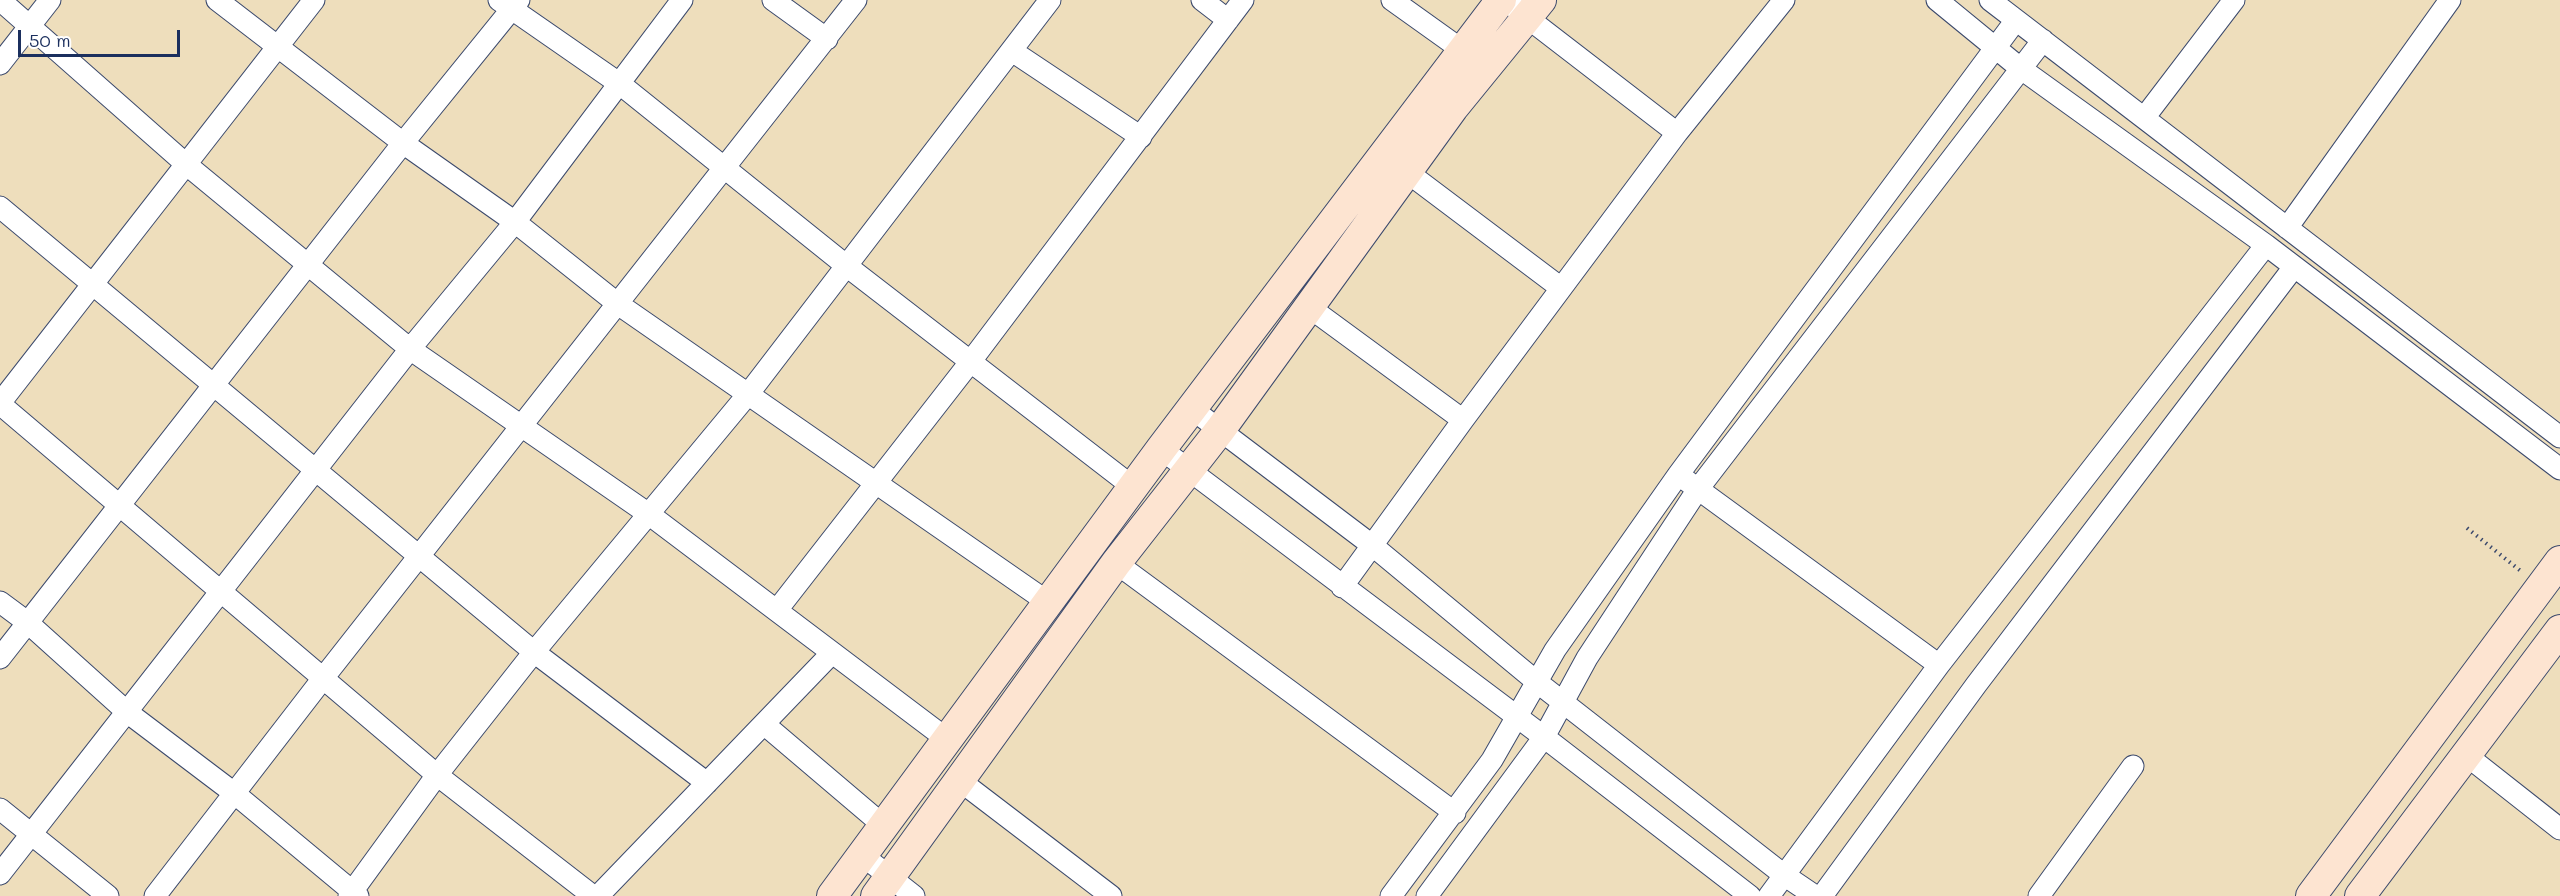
<!DOCTYPE html>
<style>
body{margin:0}
#map{position:relative;width:2560px;height:896px;overflow:hidden;background:#eedebc;font-family:Mali,sans-serif}
canvas{display:block}
.scale{position:absolute;left:18px;top:30px;width:162px;height:27px;box-sizing:border-box;border:3px solid #1b2f5e;border-top:0;padding-left:8px;font-size:18px;line-height:21px;white-space:nowrap;color:#1b2f5e;-webkit-text-stroke:4px #fff;paint-order:stroke}
</style>
<div id="map">
<canvas width="2560" height="896"></canvas>
<div class="scale">50 m</div>
</div>
<script>
const g = document.querySelector('canvas').getContext('2d');
g.lineJoin = 'round';
const poly = rows => new Path2D(rows.map(r => 'M' + r).join(''));
function stroke(path, color, width, dash) { g.strokeStyle = color; g.lineWidth = width; g.lineCap = dash ? 'butt' : 'round'; g.setLineDash(dash || []); g.stroke(path); }
const minor = poly([
 [0,0,187,165,410,349,650,515,948,740],
 [217,0,403,143,515,222,618,304,1049,603],
 [499,0,620,84,848,267,1133,487],
 [773,0,827,39],
 [1202,0,1228,20],
 [1392,0,1462,50],
 [1937,0,2020,68,2266,245,2560,469],
 [1990,0,2560,437],
 [1516,9,1677,133],
 [1012,51,1141,137],
 [0,64,50,0],
 [2144,118,2234,0],
 [1407,172,1561,288],
 [0,207,534,652,707,783],
 [2287,228,2450,0],
 [1309,307,1463,420],
 [0,403,314,0],
 [0,404,437,775,593,896],
 [1192,409,1373,546,1537,682,1784,875,1815,896],
 [1161,449,1544,737,1750,896],
 [1687,481,1939,665],
 [1116,563,1455,813],
 [1342,587,1463,420,1677,133,1784,0],
 [0,602,27,622,127,712,234,793,358,896],
 [777,610,971,361,1243,0],
 [0,658,403,143,519,0],
 [764,724,884,826],
 [2466,755,2560,829],
 [959,780,1111,896],
 [0,809,108,896],
 [862,855,914,896],
 [0,874,410,349,515,222,682,0],
 [155,896,324,677,856,0],
 [349,896,437,775,534,652,749,393,1050,0],
 [598,896,831,654],
 [1391,896,1492,760,1555,650,1678,475,2016,20],
 [1427,896,1544,737,1587,658,1698,489,2043,40],
 [1769,896,1939,665,2266,245],
 [1822,896,1976,685,2294,267],
 [2039,896,2133,766]
]);
const secondary = poly([
 [832,896,1161,449,1501,0],
 [876,896,1116,563,1220,430,1453,108,1541,0],
 [2311,896,2560,561],
 [2360,896,2560,630]
]);
stroke(minor, '#3b496c', 23);
stroke(secondary, '#3b496c', 32);
stroke(poly([
 [2467,528,2522,572]
]), '#3b496c', 4, [1.5, 4.5]);
stroke(minor, '#fff', 21);
stroke(secondary, '#fde4d1', 30);
</script>
